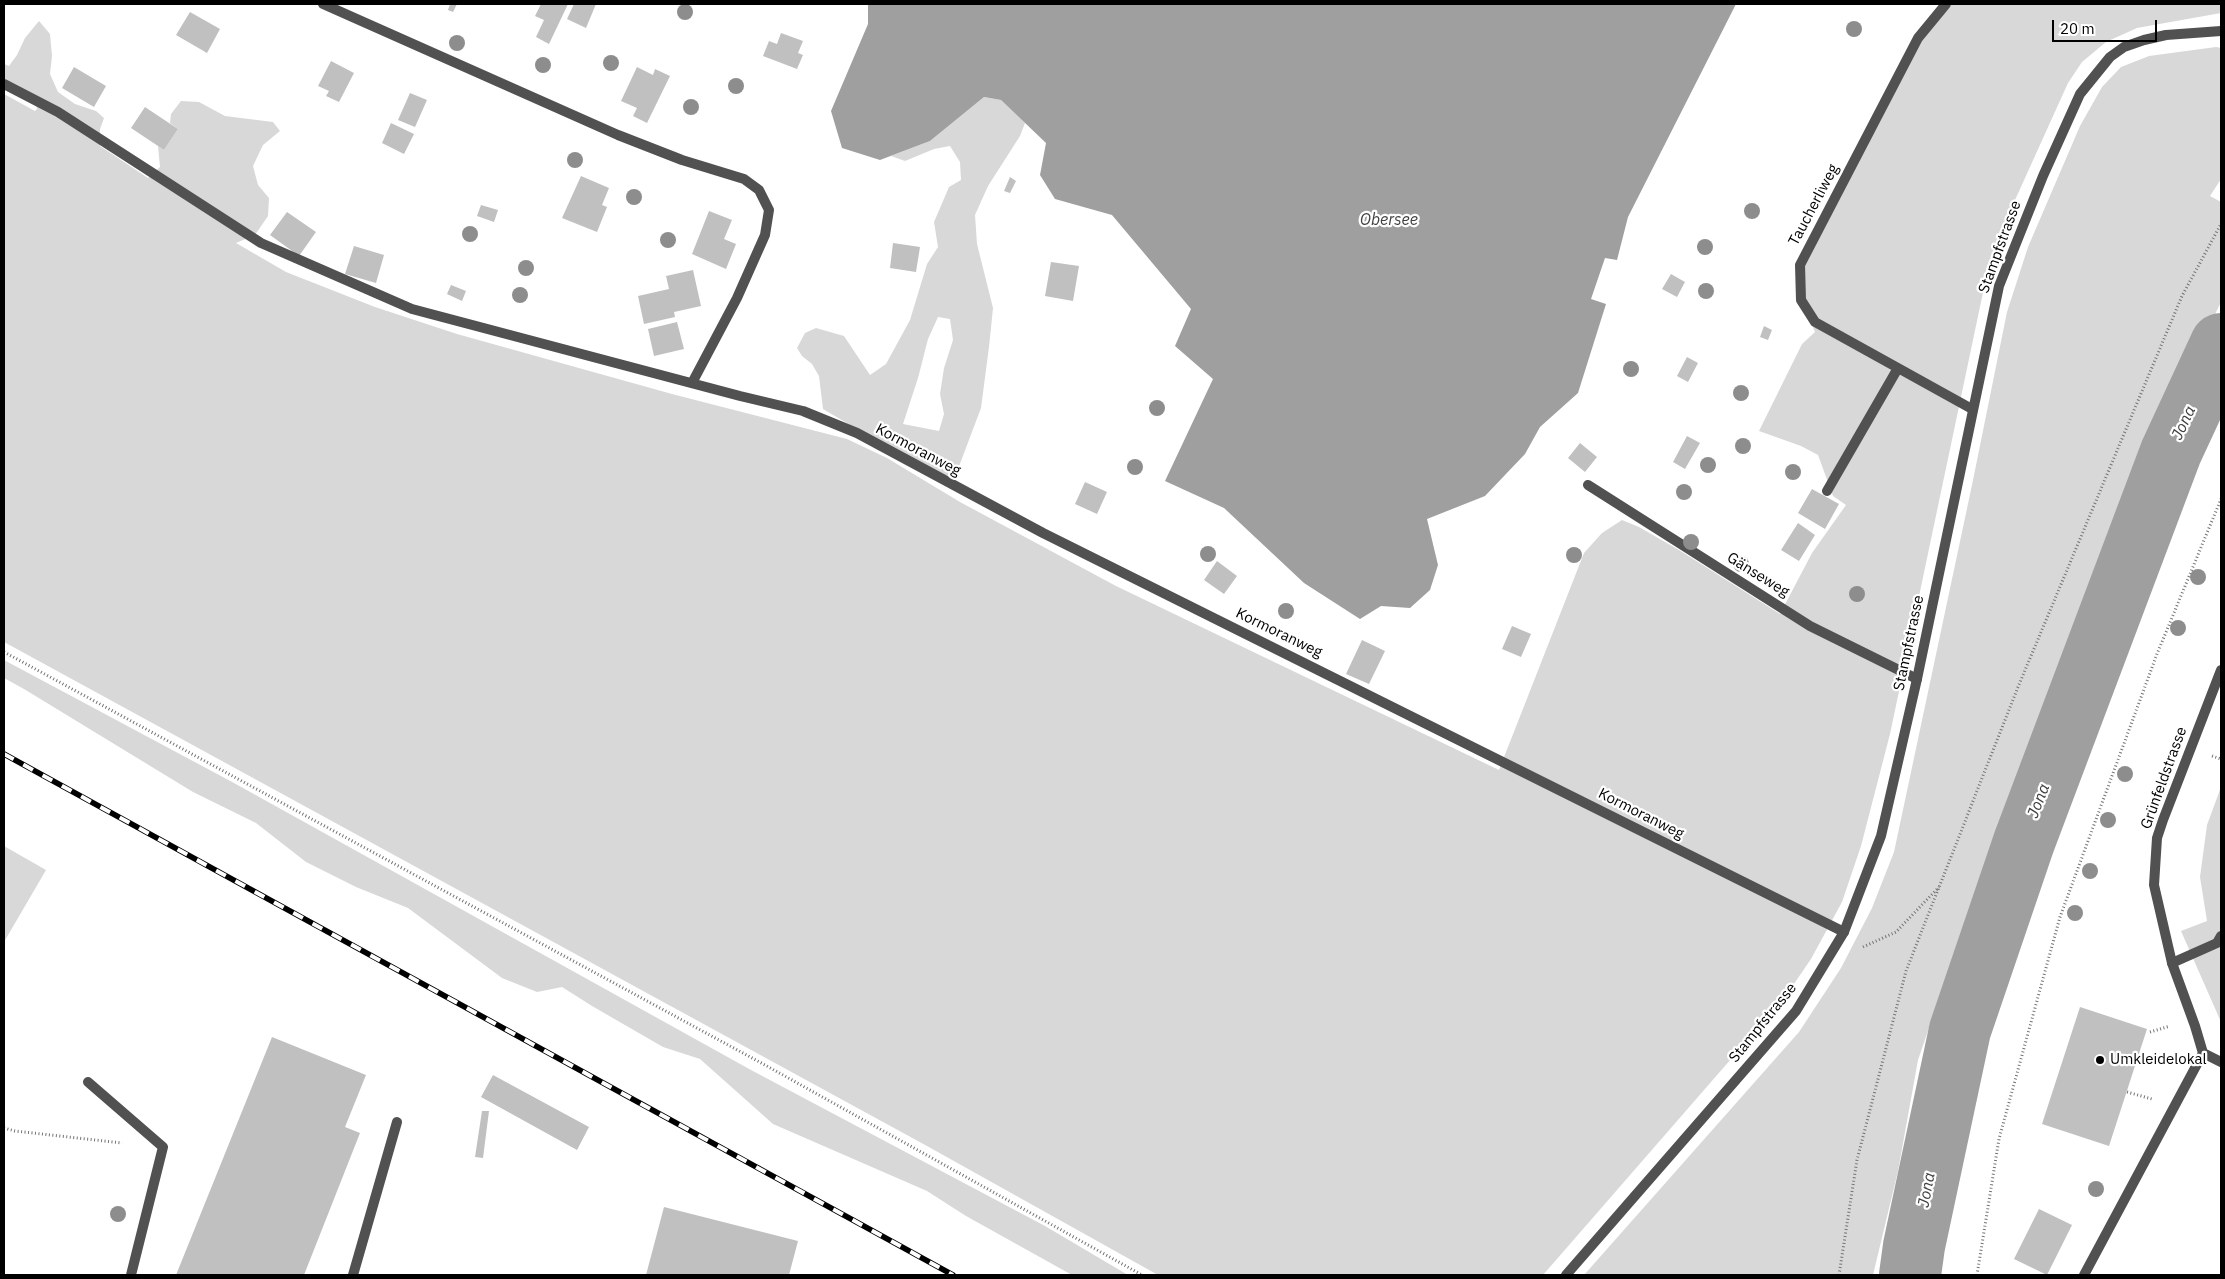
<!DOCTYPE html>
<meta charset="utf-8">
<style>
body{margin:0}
#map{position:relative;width:2225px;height:1279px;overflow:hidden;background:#fff;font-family:"IBM Plex Sans",sans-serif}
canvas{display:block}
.frame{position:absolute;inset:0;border:5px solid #000;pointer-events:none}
.scale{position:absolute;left:2052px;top:20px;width:105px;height:22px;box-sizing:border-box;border:2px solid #000;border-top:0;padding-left:6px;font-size:15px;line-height:18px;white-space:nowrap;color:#000;-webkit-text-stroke:4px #fff;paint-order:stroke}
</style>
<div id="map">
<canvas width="2225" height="1279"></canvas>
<div class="frame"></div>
<div class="scale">20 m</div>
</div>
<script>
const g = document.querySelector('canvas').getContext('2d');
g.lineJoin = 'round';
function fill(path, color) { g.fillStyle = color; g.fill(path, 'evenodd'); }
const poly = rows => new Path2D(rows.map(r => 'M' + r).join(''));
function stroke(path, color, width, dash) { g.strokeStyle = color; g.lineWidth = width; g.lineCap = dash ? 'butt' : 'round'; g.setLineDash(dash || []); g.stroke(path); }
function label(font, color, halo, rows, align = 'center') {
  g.font = font + ' "IBM Plex Sans",sans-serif'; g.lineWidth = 4.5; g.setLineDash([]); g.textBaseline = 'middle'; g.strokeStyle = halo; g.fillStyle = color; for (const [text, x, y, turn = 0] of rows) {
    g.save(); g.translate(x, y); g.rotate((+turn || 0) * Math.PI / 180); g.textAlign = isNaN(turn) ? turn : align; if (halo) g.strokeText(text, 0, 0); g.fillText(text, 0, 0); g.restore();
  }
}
fill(poly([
 [1946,4,2221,4,2221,13,2137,28,2106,42,2082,62,2068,83,2001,231,1989,264,1890,734,1861,846,1842,902,1811,959,1785,997,1543,1275,1158,1275,927,1146,4,642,4,94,35,111,37,109,36,104,4,87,4,64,9,66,17,55,25,38,39,21,50,34,52,56,50,74,58,92,75,104,96,111,104,118,100,129,100,146,148,178,160,167,158,146,164,150,178,129,170,123,171,114,181,101,199,102,225,116,273,122,280,131,263,145,253,166,258,185,269,198,268,216,255,235,236,243,286,272,375,307,457,334,672,394,847,439,887,458,960,502,1116,586,1499,770,1584,553,1602,533,1622,520,1639,527,1679,550,1780,614,1812,553,1846,505,1833,496,1818,455,1801,446,1759,431,1802,344,1815,332,1801,300,1800,265,1918,38],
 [2216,47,2221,48,2221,179,2210,196,2221,202,2221,302,2180,386,2099,581,1964,926,1918,1060,1898,1171,1873,1275,1584,1275,1799,1032,1841,968,1872,908,1894,852,1972,485,2007,312,2028,247,2080,126,2102,87,2121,67,2149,56],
 [984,97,1001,100,1025,123,1020,136,988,186,975,215,977,244,993,308,989,347,981,408,958,469,953,476,943,475,874,439,823,409,819,376,812,364,802,356,797,348,805,333,816,328,844,336,870,375,886,364,910,320,927,264,938,247,934,222,949,187,961,180,960,162,950,146,934,149,905,161,891,156,930,141],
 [938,317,950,319,953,340,944,368,940,394,944,414,939,431,903,424,918,378,928,339],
 [4,660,234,783,751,1070,1045,1226,1128,1275,1072,1275,966,1216,927,1191,773,1124,700,1059,663,1047,592,1006,562,987,537,992,502,978,408,908,356,887,306,862,256,823,193,792,24,689,4,678],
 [2221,787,2221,1022,2181,931,2207,921,2200,877,2207,825],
 [4,846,46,870,4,942]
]), '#d8d8d8');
fill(poly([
 [868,4,1736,4,1628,217,1617,260,1605,258,1591,299,1606,304,1578,393,1540,427,1525,454,1485,496,1427,519,1438,565,1430,590,1410,608,1381,606,1360,619,1304,583,1224,508,1165,481,1213,379,1175,346,1191,309,1112,215,1055,199,1040,175,1046,143,1001,100,984,97,930,141,880,160,842,148,831,111,868,24]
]), '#9f9f9f');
stroke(poly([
 [1910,1275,1914,1246,1960,1030,2024,842,2171,452,2221,344]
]), '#9f9f9f', 62);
fill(poly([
 [450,4,457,4,453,12,448,10],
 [541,4,568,4,549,44,536,37,544,20,535,16],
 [574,4,596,4,586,28,567,19],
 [190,12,220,29,207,53,176,35],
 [781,33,803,41,798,53,803,55,797,69,763,56,769,41,777,44],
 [331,61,354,73,339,102,326,96,329,91,318,86],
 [74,67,106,86,94,107,62,88],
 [637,67,653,75,655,69,670,76,647,123,633,116,637,108,621,101],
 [410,93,427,100,415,127,398,120],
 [145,107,178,129,164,150,131,128],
 [391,123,414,134,404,154,382,143],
 [581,176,609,188,602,205,607,207,597,232,562,218],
 [1010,177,1016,181,1010,193,1004,191],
 [481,205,498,210,494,222,477,216],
 [709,211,732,220,724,239,736,244,726,269,692,254],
 [287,212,316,232,299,256,270,235],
 [893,243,920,247,916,272,890,268],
 [354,246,384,255,376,283,345,274],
 [1051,262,1079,266,1073,301,1045,296],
 [693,270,701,306,674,312,675,317,644,324,638,296,669,289,666,276],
 [1671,274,1685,282,1677,297,1662,289],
 [451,285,466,291,462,301,447,294],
 [677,322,684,349,654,356,648,329],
 [1764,326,1772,330,1768,340,1760,337],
 [1687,357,1698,363,1688,382,1677,376],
 [1687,436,1700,443,1685,469,1673,462],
 [1580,443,1597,457,1585,472,1568,458],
 [1085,482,1107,492,1097,514,1075,504],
 [1812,489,1839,504,1825,529,1798,513],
 [1798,523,1815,535,1799,561,1781,550],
 [1217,561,1237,576,1224,594,1204,580],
 [1512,626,1531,634,1521,657,1502,649],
 [1362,640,1385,651,1369,684,1346,674],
 [2080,1007,2147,1029,2109,1146,2042,1124],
 [272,1037,366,1075,345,1127,360,1133,304,1275,176,1275],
 [493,1075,589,1127,577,1150,481,1097],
 [482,1111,489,1111,483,1158,475,1157],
 [664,1207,798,1241,789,1275,646,1275],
 [2039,1209,2072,1225,2047,1275,2014,1259]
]), '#c0c0c0');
stroke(poly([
 [4,652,765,1065,1142,1275],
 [2212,756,2221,759],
 [1863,947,1896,932,1939,887],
 [2150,1032,2170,1026],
 [2127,1092,2152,1099],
 [4,1128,15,1131,122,1143],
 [1839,1275,1857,1160,1906,971,2018,687,2124,434,2182,296,2221,224],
 [1977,1275,1999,1139,2060,917,2157,654,2221,499]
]), '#737373', 3, [1, 2.5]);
stroke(poly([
 [323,4,618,135,682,160,744,179,759,190,769,210,765,235,737,298,692,383],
 [1946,4,1918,38,1800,265,1801,300,1815,322,1972,409],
 [4,84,58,112,261,243,412,309,740,396,803,411,857,433,1043,533,1844,932],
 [1588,485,1810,626,1917,679],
 [1827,491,1898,368],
 [2172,963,2217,943,2221,936],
 [88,1082,163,1147,131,1275],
 [353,1275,397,1122],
 [2084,1275,2203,1053]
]), '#515151', 10);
stroke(poly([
 [2221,670,2163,820,2157,838,2154,885,2172,963,2195,1026,2203,1053,2221,1062],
 [1566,1275,1796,1011,1844,932,1881,836,1917,679,1999,286,2043,176,2080,94,2110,57,2124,47,2144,40,2166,35,2221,31]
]), '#515151', 10);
const rail = poly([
 [4,754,953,1275]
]);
stroke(rail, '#000', 5.5);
stroke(rail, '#fff', 4, [11]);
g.fillStyle = '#8d8d8d';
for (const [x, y] of [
 [685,12],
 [1854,29],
 [457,43],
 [611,63],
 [543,65],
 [736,86],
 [691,107],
 [575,160],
 [634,197],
 [1752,211],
 [470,234],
 [668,240],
 [1705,247],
 [526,268],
 [1706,291],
 [520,295],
 [1631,369],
 [1741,393],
 [1157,408],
 [1743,446],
 [1708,465],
 [1135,467],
 [1793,472],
 [1684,492],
 [1691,542],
 [1208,554],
 [1574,555],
 [1741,564],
 [2198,577],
 [1857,594],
 [1286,611],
 [2178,628],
 [2125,774],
 [2108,820],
 [2090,871],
 [2075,913],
 [2096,1189],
 [118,1214]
]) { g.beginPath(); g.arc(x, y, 8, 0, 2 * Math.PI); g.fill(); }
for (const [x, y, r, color] of [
 [2100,1060,5,"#000"]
]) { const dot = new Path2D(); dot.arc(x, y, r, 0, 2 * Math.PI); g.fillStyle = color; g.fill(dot); stroke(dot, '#fff', 2); }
label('15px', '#000', '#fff', [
 ["Taucherliweg",1814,205,-62],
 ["Stampfstrasse",2000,247,-70],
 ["Kormoranweg",918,450,28],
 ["Gänseweg",1758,575,32],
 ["Kormoranweg",1279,633,26],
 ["Stampfstrasse",1909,643,-78],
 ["Grünfeldstrasse",2164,778,-70],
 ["Kormoranweg",1641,814,27],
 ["Stampfstrasse",1763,1023,-51]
]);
label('15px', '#000', '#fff', [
 ["Umkleidelokal",2110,1060]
], 'left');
label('italic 16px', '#404040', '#fff', [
 ["Obersee",1389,220],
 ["Jona",2184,423,-65],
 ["Jona",2039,801,-69],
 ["Jona",1927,1190,-79]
]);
</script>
